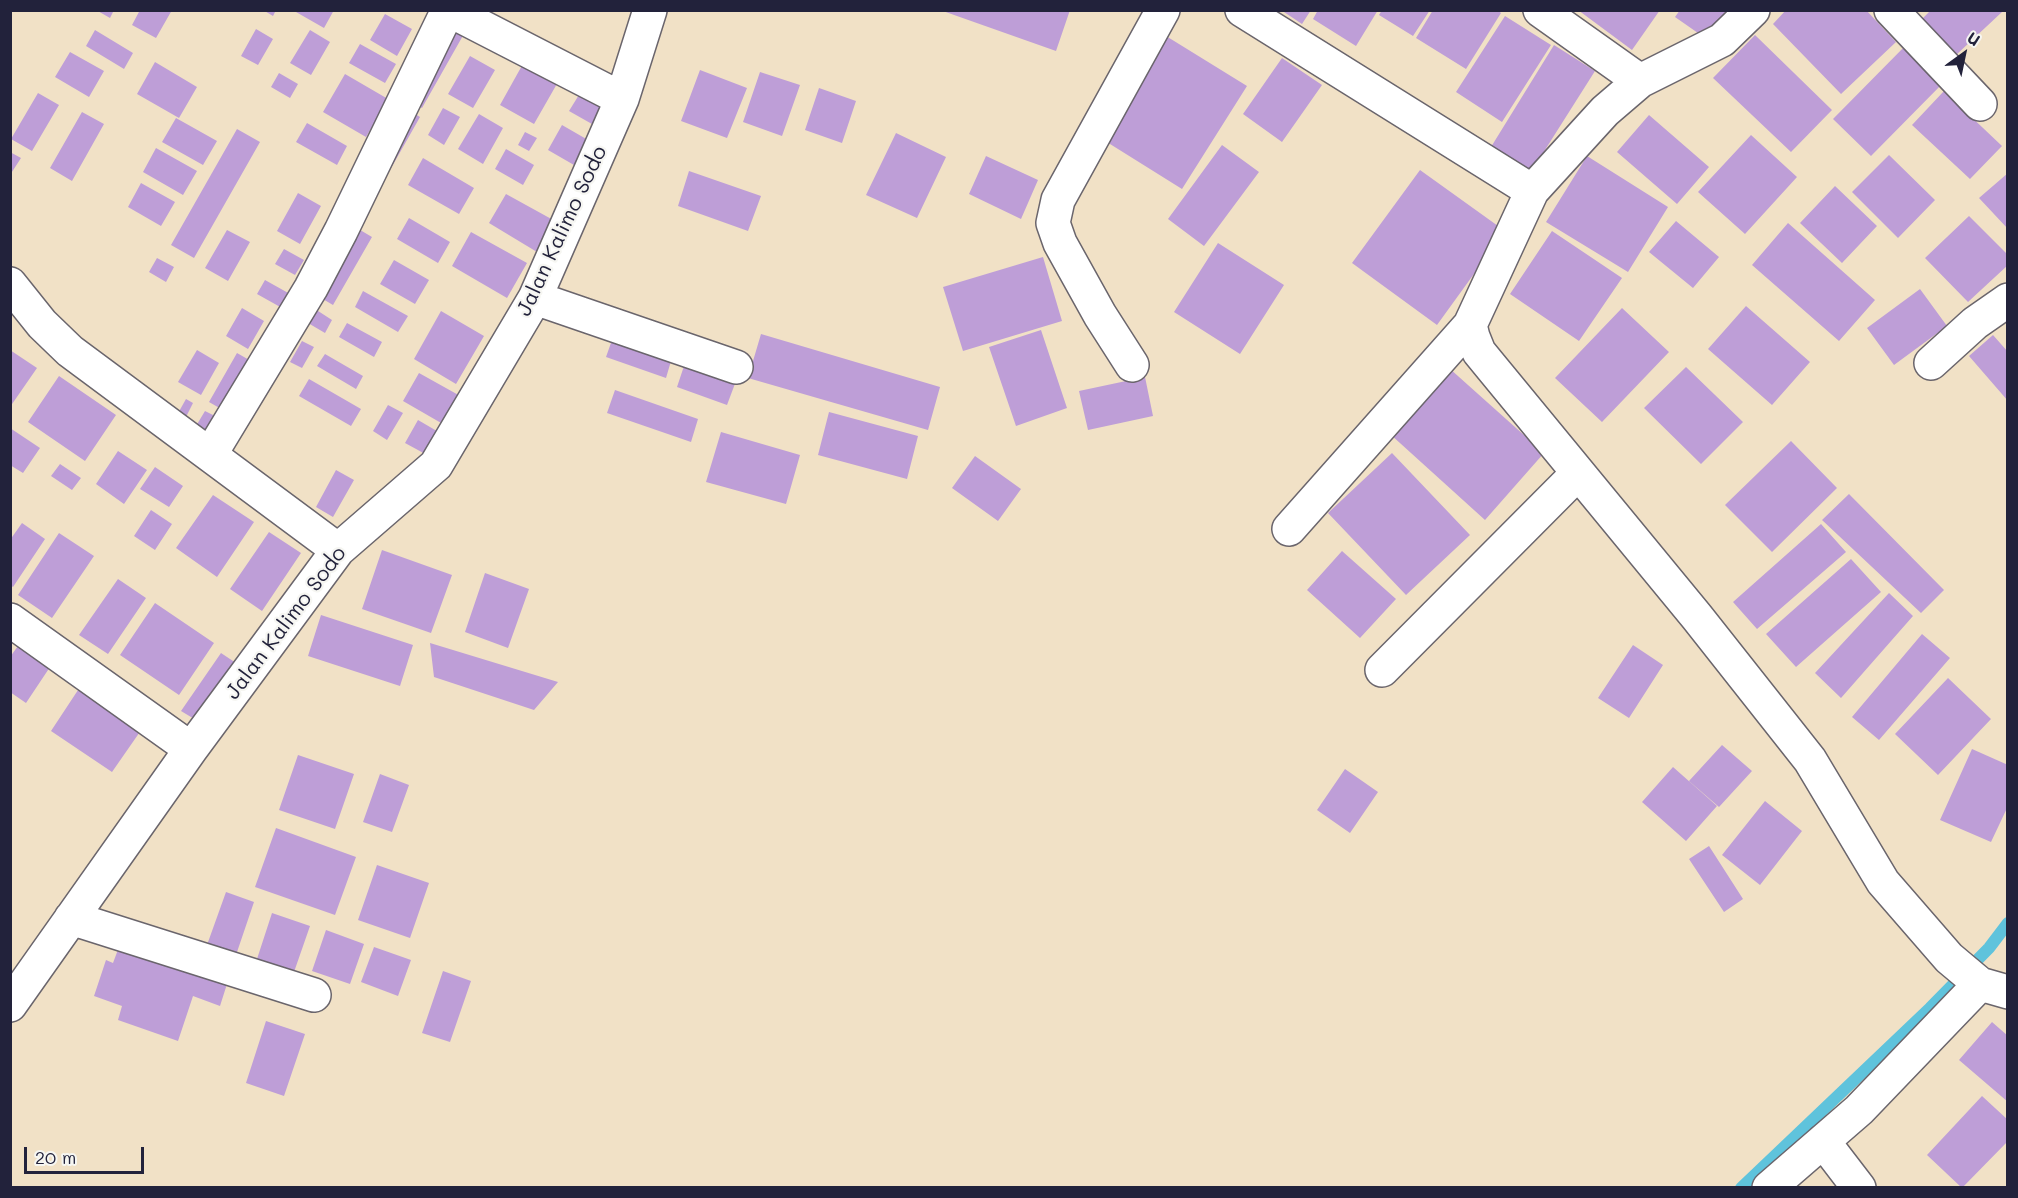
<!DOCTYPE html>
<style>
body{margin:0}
#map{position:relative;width:2018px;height:1198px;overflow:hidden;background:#f1e1c6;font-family:Mali,sans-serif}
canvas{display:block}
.frame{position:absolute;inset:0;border:12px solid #22223b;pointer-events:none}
.north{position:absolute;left:1934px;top:24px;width:60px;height:60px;-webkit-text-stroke:4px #f6f6f2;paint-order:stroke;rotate:33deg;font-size:16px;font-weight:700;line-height:24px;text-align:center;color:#22223b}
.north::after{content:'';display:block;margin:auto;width:21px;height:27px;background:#22223b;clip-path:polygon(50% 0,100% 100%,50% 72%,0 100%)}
.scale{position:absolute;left:24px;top:1147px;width:120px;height:27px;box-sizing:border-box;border:3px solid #22223b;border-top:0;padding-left:8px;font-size:18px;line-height:21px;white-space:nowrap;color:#22223b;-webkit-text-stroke:4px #f6f6f2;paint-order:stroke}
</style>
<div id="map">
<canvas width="2018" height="1198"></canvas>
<div class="frame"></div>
<div class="north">U</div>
<div class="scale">20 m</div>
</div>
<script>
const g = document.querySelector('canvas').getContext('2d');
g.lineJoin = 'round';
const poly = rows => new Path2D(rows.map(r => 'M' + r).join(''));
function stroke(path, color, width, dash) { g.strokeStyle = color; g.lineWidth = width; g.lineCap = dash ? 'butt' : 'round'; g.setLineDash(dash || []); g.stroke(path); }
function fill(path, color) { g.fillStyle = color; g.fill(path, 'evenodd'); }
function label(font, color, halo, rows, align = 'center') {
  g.font = font + ' Mali,sans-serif'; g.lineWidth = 4.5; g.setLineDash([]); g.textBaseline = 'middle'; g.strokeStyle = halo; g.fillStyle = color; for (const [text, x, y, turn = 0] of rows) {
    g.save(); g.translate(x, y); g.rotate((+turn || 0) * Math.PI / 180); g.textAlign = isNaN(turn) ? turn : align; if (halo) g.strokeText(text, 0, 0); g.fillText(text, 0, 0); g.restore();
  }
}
stroke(poly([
 [1741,1188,1930,1008,1989,948,2008,923]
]), '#5fc3dc', 12);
fill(poly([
 [96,10,114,10,110,18],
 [140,10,172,10,156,38,132,25],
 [263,10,276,10,273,16],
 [297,10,334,10,324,28,296,12],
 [940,10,1070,10,1056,51],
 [1281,10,1311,10,1302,24],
 [1318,10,1378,10,1356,46,1313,19],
 [1382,10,1430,10,1413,36,1379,15],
 [1433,10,1497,10,1501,13,1466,69,1416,38],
 [1578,10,1660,10,1632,50],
 [1680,10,1730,10,1708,40,1675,17],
 [1786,10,1866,10,1896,42,1841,94,1773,24],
 [1931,10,2000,10,2002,12,1955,56,1921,20],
 [385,14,412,29,397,56,370,40],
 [1505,16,1551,45,1502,122,1456,92],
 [452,25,465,32,422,108,409,101],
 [256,29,273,39,258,65,241,56],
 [95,30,133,53,124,69,86,46],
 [310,30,330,42,311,75,290,63],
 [1755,35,1832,110,1791,152,1713,78],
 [1166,36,1247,86,1182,189,1102,139],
 [1909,42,1947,79,1871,156,1833,119],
 [360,44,396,64,385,83,349,63],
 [1554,45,1595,71,1531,172,1491,147],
 [70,52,104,71,89,97,55,77],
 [470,56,495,70,473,108,448,94],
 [1282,58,1322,85,1282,142,1243,114],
 [155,62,197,87,179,118,137,94],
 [524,62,558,82,534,124,500,105],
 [700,70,747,88,727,138,681,121],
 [760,72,800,85,782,136,743,122],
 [279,73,298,84,290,98,271,87],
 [345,74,388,99,366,137,323,112],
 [819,88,856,101,842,143,805,130],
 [582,90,612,107,599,128,569,111],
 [1944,91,2002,146,1970,179,1912,125],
 [38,93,59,105,32,151,11,139],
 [443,108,460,117,444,145,428,135],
 [409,110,420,117,390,170,378,163],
 [82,112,104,124,72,181,50,168],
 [479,114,503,128,483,164,458,149],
 [1649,115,1709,167,1677,204,1617,152],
 [176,118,217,141,203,165,162,142],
 [307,123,347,146,337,165,296,142],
 [562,125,588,140,574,165,548,150],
 [237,129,260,142,194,258,171,245],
 [525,132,537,138,529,151,518,145],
 [896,133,946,157,917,218,866,195],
 [1751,135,1797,177,1745,234,1698,192],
 [1222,145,1259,172,1204,246,1168,219],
 [156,148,197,171,183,195,143,172],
 [506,149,534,165,523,185,495,169],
 [10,152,21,158,10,175],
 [1889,155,1935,200,1898,238,1852,192],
 [986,156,1038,180,1021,219,969,194],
 [1587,156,1668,207,1628,272,1546,222],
 [423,158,474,188,459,214,408,185],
 [1420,170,1505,231,1437,325,1352,263],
 [689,171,761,196,748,231,678,206],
 [2008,173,2008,229,1979,198],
 [141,183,175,202,161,226,128,207],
 [1835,186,1877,226,1842,263,1800,223],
 [298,193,321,206,300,244,277,231],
 [506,194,555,221,537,252,489,223],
 [1969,216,2008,255,2008,265,1968,302,1925,258],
 [409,218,450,242,438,263,397,239],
 [1676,221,1719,257,1693,288,1649,252],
 [1788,223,1875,300,1839,341,1752,265],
 [355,227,372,237,333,305,316,295],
 [227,230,250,242,228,281,205,268],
 [1552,231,1622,278,1579,341,1510,294],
 [471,232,527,263,507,298,452,266],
 [1218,243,1284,285,1240,354,1174,312],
 [284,249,304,260,295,275,275,264],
 [1043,257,1062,321,963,351,943,287],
 [157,258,174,267,166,282,149,272],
 [394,260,429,280,415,304,380,284],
 [265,280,290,294,282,308,257,294],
 [1920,289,1947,326,1894,365,1867,328],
 [363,291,408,316,398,332,355,307],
 [1746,306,1810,362,1772,405,1708,349],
 [242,308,264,321,248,349,226,336],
 [1622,308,1669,352,1602,422,1555,378],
 [315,309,332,320,325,333,308,323],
 [441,311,484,336,456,384,414,359],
 [347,323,382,342,374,357,339,337],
 [1041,330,1067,408,1016,426,989,347],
 [761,334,940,387,928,430,748,378],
 [1993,335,2008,352,2008,401,1969,356],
 [612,340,671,361,666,378,606,357],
 [302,341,314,347,302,368,290,362],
 [10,350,37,368,10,407],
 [197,350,219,363,201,395,178,382],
 [237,353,258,365,230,414,209,402],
 [325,354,363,376,356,389,317,366],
 [685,363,736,381,727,405,677,387],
 [1686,367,1743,422,1701,464,1644,408],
 [1449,368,1544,453,1485,520,1390,434],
 [419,373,471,402,455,431,403,401],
 [59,376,116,415,85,461,28,422],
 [1145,377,1153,416,1088,430,1079,391],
 [309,379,361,409,351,426,299,396],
 [615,390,698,419,691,442,607,413],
 [186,399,193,403,185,419,177,415],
 [388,405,403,413,387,440,373,431],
 [205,411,223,420,213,436,196,426],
 [829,412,918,436,907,479,818,455],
 [418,420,442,434,429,456,405,443],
 [10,428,40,448,23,473,10,465],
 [721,432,800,455,786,504,706,482],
 [1791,441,1837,488,1772,552,1725,505],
 [118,451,147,470,124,504,96,484],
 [1392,453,1470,535,1406,595,1328,513],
 [975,456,1021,489,998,521,952,488],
 [60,464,81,478,72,490,51,476],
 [155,467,183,486,169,507,140,489],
 [336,470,354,480,333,517,316,507],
 [1849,494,1944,590,1921,613,1822,520],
 [213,495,254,522,217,577,176,548],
 [151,510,172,524,155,550,134,536],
 [22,523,45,539,13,587,10,585,10,540],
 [1821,524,1846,552,1757,629,1733,602],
 [269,532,301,553,262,611,230,589],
 [59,533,94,556,52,618,18,595],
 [382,550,452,575,431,633,362,609],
 [1342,551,1396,599,1360,638,1307,590],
 [1851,559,1881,592,1796,667,1766,634],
 [485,573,529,589,508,648,465,632],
 [118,579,146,598,108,654,79,635],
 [1889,593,1913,616,1841,698,1815,673],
 [155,603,214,643,179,695,120,655],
 [321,615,413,645,400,686,308,656],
 [1922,634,1950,658,1879,740,1852,717],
 [430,643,558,682,534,710,434,677],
 [1633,645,1663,665,1629,718,1598,698],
 [18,646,50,667,26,703,10,692,10,657],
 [221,653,236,663,196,720,181,711],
 [1948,678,1991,719,1938,775,1895,734],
 [82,684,144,726,112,772,51,731],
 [1722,745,1752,771,1719,807,1689,781],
 [1972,749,2008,765,2008,806,1991,842,1940,820],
 [298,755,354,774,335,829,279,810],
 [1673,767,1717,806,1686,841,1642,802],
 [1345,769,1378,792,1350,833,1317,810],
 [380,774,409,785,392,832,363,822],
 [1765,801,1802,831,1760,885,1722,855],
 [276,828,356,857,335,915,255,887],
 [1709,846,1743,899,1724,912,1689,859],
 [377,865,429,883,410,938,358,920],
 [226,892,254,902,236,955,207,945],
 [272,913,310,926,294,972,257,959],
 [326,930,364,944,350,984,312,971],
 [119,947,227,984,220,1006,193,996,178,1041,118,1020,122,1006,94,996,106,960,113,963],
 [374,947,411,960,398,996,361,982],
 [443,971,471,981,450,1042,422,1033],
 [266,1021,305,1034,284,1096,246,1083],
 [1992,1022,2008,1036,2008,1102,1959,1060],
 [1982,1096,2008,1120,2008,1141,1962,1188,1927,1155]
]), '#be9ed7');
const minor = poly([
 [449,10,622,99],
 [1242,10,1532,191],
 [1540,10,1640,81],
 [1753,10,1722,40,1640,81,1605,111,1532,191,1470,325,1473,337,1479,352,1488,363,1697,617,1810,760,1883,882,1949,958,1980,984,2008,992],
 [1891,10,1980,104],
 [10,284,42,324,70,351,338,550],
 [535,298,736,367],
 [1931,363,1975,323,2008,300],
 [1132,365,1100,315,1060,243,1053,223,1058,200,1163,10],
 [210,455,311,288,341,231,448,10],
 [1289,529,1470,325],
 [10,620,191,749],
 [1382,670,1578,473],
 [71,918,314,995],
 [10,1005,191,749,338,550,436,465,535,298,622,99,650,10],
 [1823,1141,1859,1188],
 [1769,1188,1859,1110,1980,984]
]);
stroke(minor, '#6a656c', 36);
stroke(minor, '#fff', 33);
label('21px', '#22223b', '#f6f6f2', [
 ["Jalan Kalimo Sodo",562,231,-65],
 ["Jalan Kalimo Sodo",286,623,-53]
]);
</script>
